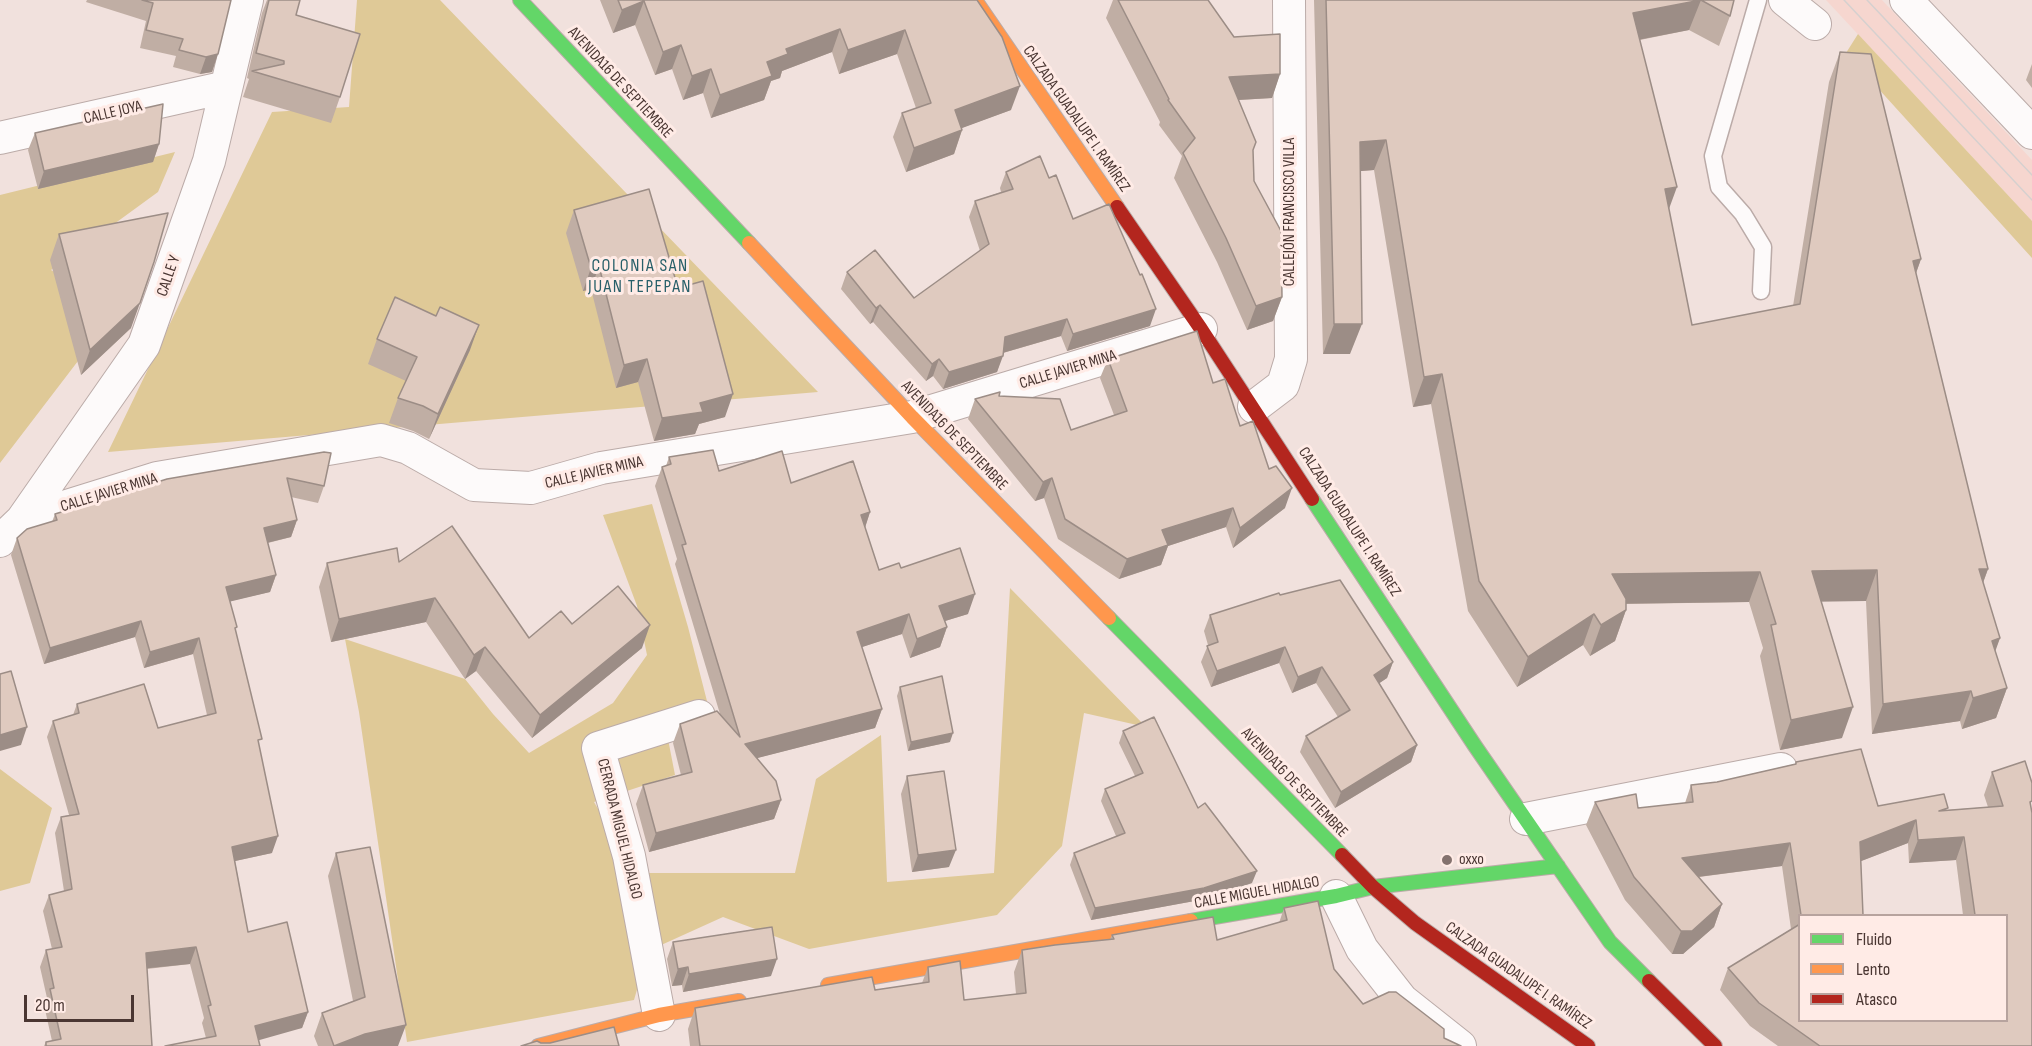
<!DOCTYPE html>
<meta charset="utf-8">
<style>
body{margin:0}
#map{position:relative;width:2032px;height:1046px;overflow:hidden;background:#f1e1dd;font-family:"Sofia Sans Condensed",sans-serif}
canvas{display:block}
.legend{position:absolute;left:1798px;top:914px;width:210px;height:108px;box-sizing:border-box;background:#ffebe6;border:2px solid #b7a39e;margin:0;padding:8px 10px;list-style:none;font-size:18px;color:#4a3632}
.legend li{display:flex;align-items:center;gap:12px;height:30px}
.legend b{width:30px;border:2px solid #b7a39e}
.scale{position:absolute;left:24px;top:995px;width:110px;height:27px;box-sizing:border-box;border:3px solid #4a3632;border-top:0;padding-left:8px;font-size:18px;line-height:21px;white-space:nowrap;color:#4a3632;-webkit-text-stroke:4px #ffebe6;paint-order:stroke}
</style>
<div id="map">
<canvas width="2032" height="1046"></canvas>
<ul class="legend">
<li><b style="height:8px;background:#63d668"></b>Fluido</li>
<li><b style="height:8px;background:#ff974d"></b>Lento</li>
<li><b style="height:8px;background:#b3261e"></b>Atasco</li>
</ul>
<div class="scale">20 m</div>
</div>
<script>
const g = document.querySelector('canvas').getContext('2d');
g.lineJoin = 'round';
function fill(path, color) { g.fillStyle = color; g.fill(path, 'evenodd'); }
const poly = rows => new Path2D(rows.map(r => 'M' + r).join(''));
function stroke(path, color, width, dash) { g.strokeStyle = color; g.lineWidth = width; g.lineCap = dash ? 'butt' : 'round'; g.setLineDash(dash || []); g.stroke(path); }
function label(font, color, halo, rows, align = 'center') {
  g.font = font + ' "Sofia Sans Condensed",sans-serif'; g.lineWidth = 6; g.setLineDash([]); g.textBaseline = 'middle'; g.strokeStyle = halo; g.fillStyle = color; for (const [text, x, y, turn = 0] of rows) {
    g.save(); g.translate(x, y); g.rotate((+turn || 0) * Math.PI / 180); g.textAlign = isNaN(turn) ? turn : align; if (halo) g.strokeText(text, 0, 0); g.fillText(text, 0, 0); g.restore();
  }
}
fill(poly([
 [1826,0,1882,0,2032,160,2032,221]
]), '#f6d6cf');
fill(poly([
 [357,0,440,0,818,392,108,452,272,112,349,107],
 [1858,34,2032,221,2032,258,1846,53],
 [175,152,158,192,51,270,117,310,0,463,0,195],
 [652,504,688,627,708,705,667,734,675,775,594,802,636,873,795,873,816,779,881,735,887,882,994,873,1010,588,1146,727,1084,713,1062,846,997,915,809,949,723,917,648,951,634,1000,407,1042,359,712,345,639,465,679,493,714,529,753,613,703,647,655,637,606,603,515],
 [0,769,52,808,30,883,0,891]
]), '#dfc997');
const lane = poly([
 [1758,0,1713,156,1719,187,1743,214,1763,247,1761,291]
]);
const street = poly([
 [1785,0,1815,24],
 [1906,0,2032,133],
 [0,138,226,87],
 [1254,407,1283,385,1291,359,1289,0],
 [22,520,144,345,209,161,247,0],
 [0,541,22,520,157,478,381,440,408,448,474,485,531,488,601,468,912,417,1201,329],
 [1526,819,1781,769],
 [1336,896,1362,949,1402,1000,1460,1046],
 [659,1015,629,856,598,748,699,716]
]);
const fast = poly([
 [520,0,749,243],
 [1312,499,1475,746,1610,942,1649,981],
 [1109,618,1342,855],
 [1191,921,1336,896,1373,887,1558,866]
]);
const slow = poly([
 [975,0,1117,207],
 [749,243,912,417,1109,618],
 [828,985,1191,921],
 [538,1046,659,1015,739,1001]
]);
const jam = poly([
 [1117,207,1201,329,1312,499],
 [1342,855,1373,887,1415,923,1588,1046],
 [1649,981,1715,1046]
]);
stroke(lane, '#bbaba8', 19);
stroke(street, '#bbaba8', 34);
stroke(fast, '#bbaba8', 16);
stroke(slow, '#bbaba8', 16);
stroke(jam, '#bbaba8', 16);
stroke(lane, '#fdfafa', 16);
stroke(street, '#fdfafa', 32);
stroke(fast, '#63d668', 14);
stroke(slow, '#ff974d', 14);
stroke(jam, '#b3261e', 14);
stroke(poly([
 [1844,0,2032,200],
 [1867,0,2032,175]
]), '#d5d0cf', 1.5);
fill(poly([
 [87,0,231,0,212,72,200,74,173,67,176,56,140,48,146,21,86,2],
 [267,0,300,0,296,15,340,97,331,123,243,97,249,79,247,78,262,13],
 [600,0,977,0,1011,110,961,128,962,130,954,154,906,172,893,137,902,113,916,108,897,54,839,74,832,52,782,71,780,78,771,81,764,100,711,118,703,93,683,100,672,69,655,75,635,25,613,33],
 [1113,0,1208,0,1234,37,1280,74,1272,98,1239,100,1253,151,1254,181,1282,297,1273,321,1247,330,1217,262,1174,178,1182,156,1159,125,1160,122,1106,18],
 [1314,0,1734,0,1730,16,1719,46,1689,30,1640,40,1669,209,1692,325,1793,306,1829,82,1840,52,1921,259,1916,273,1988,569,1983,583,2000,638,1995,650,2007,688,1996,718,1962,729,1960,721,1872,734,1866,601,1821,601,1842,738,1780,750,1760,656,1763,648,1749,602,1626,604,1626,610,1615,641,1590,656,1583,645,1517,687,1468,611,1431,404,1413,407,1374,170,1360,171,1350,354,1323,354],
 [2032,64,2032,88,2026,80],
 [35,133,159,144,153,162,38,189,28,150],
 [1006,172,1049,178,1073,219,1150,326,1067,351,1061,336,1003,353,997,372,943,389,933,376,926,381,873,322,870,324,841,289,847,272,914,298,980,251,969,217,975,201,1001,192,1000,188],
 [574,210,678,288,725,417,699,424,695,434,654,441,638,382,616,388,591,289,583,291,566,233],
 [59,234,131,328,81,375,50,260],
 [377,339,470,350,429,439,413,431,389,423,398,398,406,381,368,364],
 [1108,359,1213,383,1269,469,1285,508,1233,548,1226,527,1168,546,1161,565,1119,579,1058,539,1044,498,1035,501,968,419,975,399,999,396,1071,430,1114,415,1100,378],
 [324,452,324,486,318,503,291,497,297,520,291,537,268,543,276,575,270,592,230,601,259,747,272,853,235,861,248,932,308,1012,302,1028,206,1038,202,1023,204,1018,190,964,147,969,152,1046,44,1046,46,1042,52,1041,44,1005,47,998,40,967,46,950,52,949,43,911,49,895,64,891,55,833,61,817,69,815,47,737,53,721,73,715,77,704,158,728,207,715,193,654,144,668,135,637,44,664,11,555,17,538,52,522,55,514],
 [669,457,719,471,791,483,870,512,865,527,879,570,901,568,968,614,945,621,947,627,940,647,910,658,902,634,862,647,882,709,875,728,757,758,781,800,774,819,649,852,636,804,643,785,681,775,673,743,680,724,720,714,675,564,677,559,655,486,662,467,666,466],
 [399,562,529,638,572,624,642,648,532,738,476,671,465,679,426,622,331,642,319,587,327,563],
 [1280,595,1393,662,1387,678,1379,683,1417,745,1411,762,1335,808,1300,752,1306,736,1338,717,1316,683,1292,693,1279,663,1211,687,1201,662,1208,645,1204,631,1210,615],
 [900,687,950,742,908,751,897,696],
 [1123,731,1198,808,1252,883,1200,900,1091,920,1070,865,1074,853,1116,836,1101,801,1105,789,1135,776,1119,743],
 [2025,761,2032,1046,1778,1046,1750,1026,1720,990,1728,968,1791,929,1782,866,1699,877,1722,904,1714,927,1683,954,1672,954,1625,900,1586,825,1595,802,1638,808,1685,803,1691,785,1717,782,1795,764,1796,762,1878,806,1947,810,1988,807,1984,795,1992,772],
 [1908,843,1909,863,1956,860,1963,915,2007,915,2007,1020,1800,1020,1800,915,1863,915,1861,861],
 [907,776,949,867,912,872,901,794],
 [336,853,398,1046,318,1046,314,1036,322,1013,353,1001,328,876],
 [1284,908,1334,969,1363,1004,1444,1038,1461,1046,690,1046,688,1029,695,1008,875,990,922,983,928,967,964,1000,1016,994,1014,972,1022,950,1110,939,1112,935,1217,940,1279,923],
 [673,942,771,976,683,992,682,985,672,986,667,959]
]), '#c0aea4');
fill(poly([
 [1701,0,1689,30,1622,43,1633,13],
 [644,1,635,25,613,33,622,10],
 [840,29,832,52,782,71,780,78,771,81,764,100,711,118,720,95,786,49],
 [905,30,897,54,839,74,848,50],
 [681,45,672,69,655,75,663,52],
 [218,54,212,72,200,74,206,57],
 [711,69,703,93,683,100,692,76],
 [1280,74,1272,98,1220,101,1229,77],
 [1020,86,1011,110,946,134,955,110],
 [962,130,954,154,906,172,914,148],
 [1386,140,1374,170,1349,172,1360,142],
 [159,144,153,162,38,189,44,171],
 [1677,187,1666,217,1665,189],
 [1921,259,1910,290,1913,261],
 [599,266,591,289,583,291,591,268],
 [1282,297,1273,321,1247,330,1256,306],
 [140,303,131,328,81,375,90,350],
 [880,305,873,322,870,324,876,308],
 [1156,309,1150,326,1067,351,1073,334],
 [1067,319,1061,336,999,354,1005,337],
 [1334,324,1362,324,1350,354,1323,354],
 [479,325,470,350,429,439,438,414],
 [1003,356,997,372,943,389,949,372],
 [647,359,638,382,616,388,624,365],
 [939,359,933,376,926,381,932,364],
 [1442,374,1431,404,1413,407,1424,377],
 [733,394,725,417,699,424,695,434,654,441,662,418,700,403],
 [1052,478,1044,498,1035,501,1043,482],
 [1292,488,1285,508,1233,548,1240,528],
 [1233,508,1226,527,1168,546,1161,565,1119,579,1127,559,1162,530],
 [870,512,864,531,861,515],
 [297,520,291,537,258,545,264,528],
 [1979,569,1988,569,1977,599],
 [1877,570,1866,601,1800,602,1812,571],
 [1760,572,1749,602,1601,604,1612,574],
 [276,575,270,592,220,604,226,587],
 [975,594,968,614,932,625,939,606],
 [435,598,426,622,331,642,339,619],
 [1626,610,1615,641,1590,656,1601,625],
 [909,614,902,634,850,651,857,632],
 [1594,614,1583,645,1517,687,1528,657],
 [141,621,135,637,44,664,50,648],
 [650,625,642,648,532,738,540,715],
 [947,627,940,647,910,658,917,639],
 [199,638,193,654,144,668,150,652],
 [2000,638,1989,669,1992,641],
 [485,647,476,671,465,679,474,655],
 [1285,647,1279,663,1211,687,1217,671],
 [1393,662,1387,678,1368,691,1374,675],
 [1322,667,1316,683,1292,693,1298,677],
 [2007,688,1996,718,1962,729,1973,698],
 [1971,691,1960,721,1872,734,1883,704],
 [1853,707,1842,738,1780,750,1791,720],
 [882,709,875,728,738,763,745,744],
 [27,727,21,745,0,751,0,735],
 [953,733,950,742,908,751,911,742],
 [1417,745,1411,762,1335,808,1341,792],
 [781,800,774,819,649,852,656,833],
 [1916,820,1908,843,1851,865,1860,842],
 [278,836,272,853,226,863,232,847],
 [1964,837,1956,860,1909,863,1918,840],
 [1790,843,1782,866,1674,880,1682,858],
 [956,850,949,867,912,872,918,855],
 [1257,871,1252,883,1200,900,1091,920,1095,908],
 [1722,904,1714,927,1683,954,1672,954,1681,931],
 [196,947,190,964,140,969,146,953],
 [777,959,771,976,683,992,689,974],
 [688,967,682,985,672,986,678,969],
 [308,1012,302,1028,249,1043,255,1026],
 [406,1025,398,1046,334,1046,365,1034]
]), '#9c8d86');
const building = poly([
 [142,0,231,0,218,54,206,57,179,50,183,39,146,30,153,3,142,0],
 [269,0,300,0,296,15,360,34,340,97,252,71,284,64,284,61,256,53,269,0],
 [618,0,977,0,1002,37,1020,86,955,110,962,130,914,148,902,113,931,103,905,30,848,50,840,29,786,49,788,54,767,62,772,76,720,95,711,69,692,76,681,45,663,52,644,1,622,10,618,0],
 [1118,0,1208,0,1234,37,1280,34,1280,74,1229,77,1256,142,1253,150,1254,181,1281,231,1282,297,1256,306,1226,238,1183,153,1195,138,1168,100,1169,99,1118,0],
 [1326,0,1734,0,1730,16,1701,0,1633,13,1677,187,1665,189,1692,325,1800,304,1840,52,1871,54,1921,259,1913,261,1988,569,1979,569,2000,638,1992,641,2007,688,1973,698,1971,691,1883,704,1877,570,1812,571,1853,707,1791,720,1771,625,1776,624,1760,572,1612,574,1626,599,1626,610,1601,625,1594,614,1528,657,1479,581,1442,374,1424,377,1386,140,1360,142,1362,324,1334,324,1326,0],
 [163,104,159,144,44,171,35,133,163,104],
 [1040,156,1049,178,1056,175,1073,219,1109,204,1140,275,1142,274,1156,309,1073,334,1067,319,1005,337,1003,356,949,372,939,359,932,364,880,305,876,308,847,272,875,250,914,298,989,244,975,201,1013,189,1006,172,1040,156],
 [649,189,678,288,703,281,733,394,700,403,703,412,662,418,647,359,624,365,599,266,591,268,574,210,649,189],
 [168,213,154,262,140,303,90,350,59,234,168,213],
 [395,297,436,316,440,307,479,325,438,414,423,406,398,398,417,357,377,339,395,297],
 [1197,331,1213,383,1225,379,1240,426,1253,421,1269,469,1276,466,1292,488,1240,528,1233,508,1162,530,1168,545,1127,559,1065,519,1052,478,1043,482,975,399,1000,392,999,396,1060,399,1071,430,1127,411,1108,359,1197,331],
 [713,450,719,471,782,451,791,483,853,461,870,512,861,515,879,570,899,563,901,568,960,548,975,594,939,606,947,627,917,639,909,614,857,632,882,709,745,744,776,781,781,800,656,833,643,785,692,772,680,724,717,711,740,737,682,545,686,544,662,467,671,464,669,457,713,450],
 [324,452,331,453,324,486,287,478,297,520,264,528,276,575,226,587,237,627,235,628,262,739,258,740,278,836,232,847,248,932,287,922,308,1012,255,1026,260,1046,165,1046,216,1036,208,1006,211,1005,196,947,146,953,152,1046,46,1046,46,1042,61,1039,50,989,54,988,46,950,62,947,49,895,72,889,61,817,79,814,53,721,79,713,77,704,144,684,158,728,216,713,199,638,150,652,141,621,50,648,17,538,27,529,57,520,55,514,167,479,324,452],
 [452,526,529,638,561,611,572,624,618,586,650,625,540,715,485,647,474,655,435,598,339,619,327,563,397,548,399,562,452,526],
 [1340,580,1393,662,1374,675,1417,745,1341,792,1306,736,1350,710,1322,667,1298,677,1285,647,1217,671,1207,646,1218,642,1210,615,1279,593,1280,595,1340,580],
 [11,671,27,727,0,735,0,674,11,671],
 [942,676,953,733,911,742,900,687,942,676],
 [1154,717,1198,808,1205,803,1257,871,1204,888,1095,908,1074,853,1125,833,1105,789,1143,773,1123,731,1154,717],
 [1861,749,1878,806,1944,794,1948,808,1939,811,2003,806,1992,772,2025,761,2032,783,2032,801,2030,802,2032,813,2032,1046,1820,1046,1759,1003,1728,968,1800,924,1800,1020,2007,1020,2007,915,1975,915,1964,837,1918,840,1916,820,1860,842,1863,915,1801,915,1790,843,1682,858,1722,904,1692,931,1681,931,1634,877,1595,802,1636,794,1638,808,1693,802,1691,785,1717,782,1796,764,1796,762,1861,749],
 [944,771,956,850,918,855,907,776,944,771],
 [370,847,406,1025,365,1034,334,1046,322,1013,365,997,336,853,370,847],
 [1318,901,1334,969,1363,1004,1389,992,1396,992,1444,1029,1444,1038,1461,1046,700,1046,695,1008,872,977,875,990,929,982,928,967,960,961,964,1000,1026,993,1022,950,1055,945,1114,939,1112,935,1213,917,1217,940,1287,920,1284,908,1318,901],
 [772,927,777,959,689,974,688,967,678,969,673,942,772,927],
 [614,1027,619,1046,521,1046,537,1041,541,1043,550,1043,614,1027]
]);
fill(building, '#dfcabf');
stroke(building, '#9c8d86', 1.5);
for (const [x, y, r, color] of [
 [1447,860,6,"#84726e"]
]) { const dot = new Path2D(); dot.arc(x, y, r, 0, 2 * Math.PI); g.fillStyle = color; g.fill(dot); stroke(dot, '#ffebe6', 2); }
label('16px', '#4a3632', '#ffebe6', [
 ["AVENIDA16 DE SEPTIEMBRE",620,83,47],
 ["CALLE JOYA",113,113,-13],
 ["CALZADA GUADALUPE I. RAMÍREZ",1076,119,55],
 ["CALLEJÓN FRANCISCO VILLA",1290,212,-90],
 ["CALLE Y",169,276,-71],
 ["CALLE JAVIER MINA",1068,370,-17],
 ["AVENIDA16 DE SEPTIEMBRE",954,436,46],
 ["CALLE JAVIER MINA",594,473,-13],
 ["CALLE JAVIER MINA",109,493,-17],
 ["CALZADA GUADALUPE I. RAMÍREZ",1349,522,57],
 ["AVENIDA16 DE SEPTIEMBRE",1294,783,46],
 ["CERRADA MIGUEL HIDALGO",619,829,76],
 ["CALLE MIGUEL HIDALGO",1257,893,-10],
 ["CALZADA GUADALUPE I. RAMÍREZ",1518,976,35]
]);
label('16px', '#4a3632', '#ffebe6', [
 ["oxxo",1459,860]
], 'left');
g.letterSpacing = '1.5px';
label('18px', '#275f69', '#ffebe6', [
 ["COLONIA SAN",640,266],
 ["JUAN TEPEPAN",640,287]
]);
g.letterSpacing = '0px';
</script>
